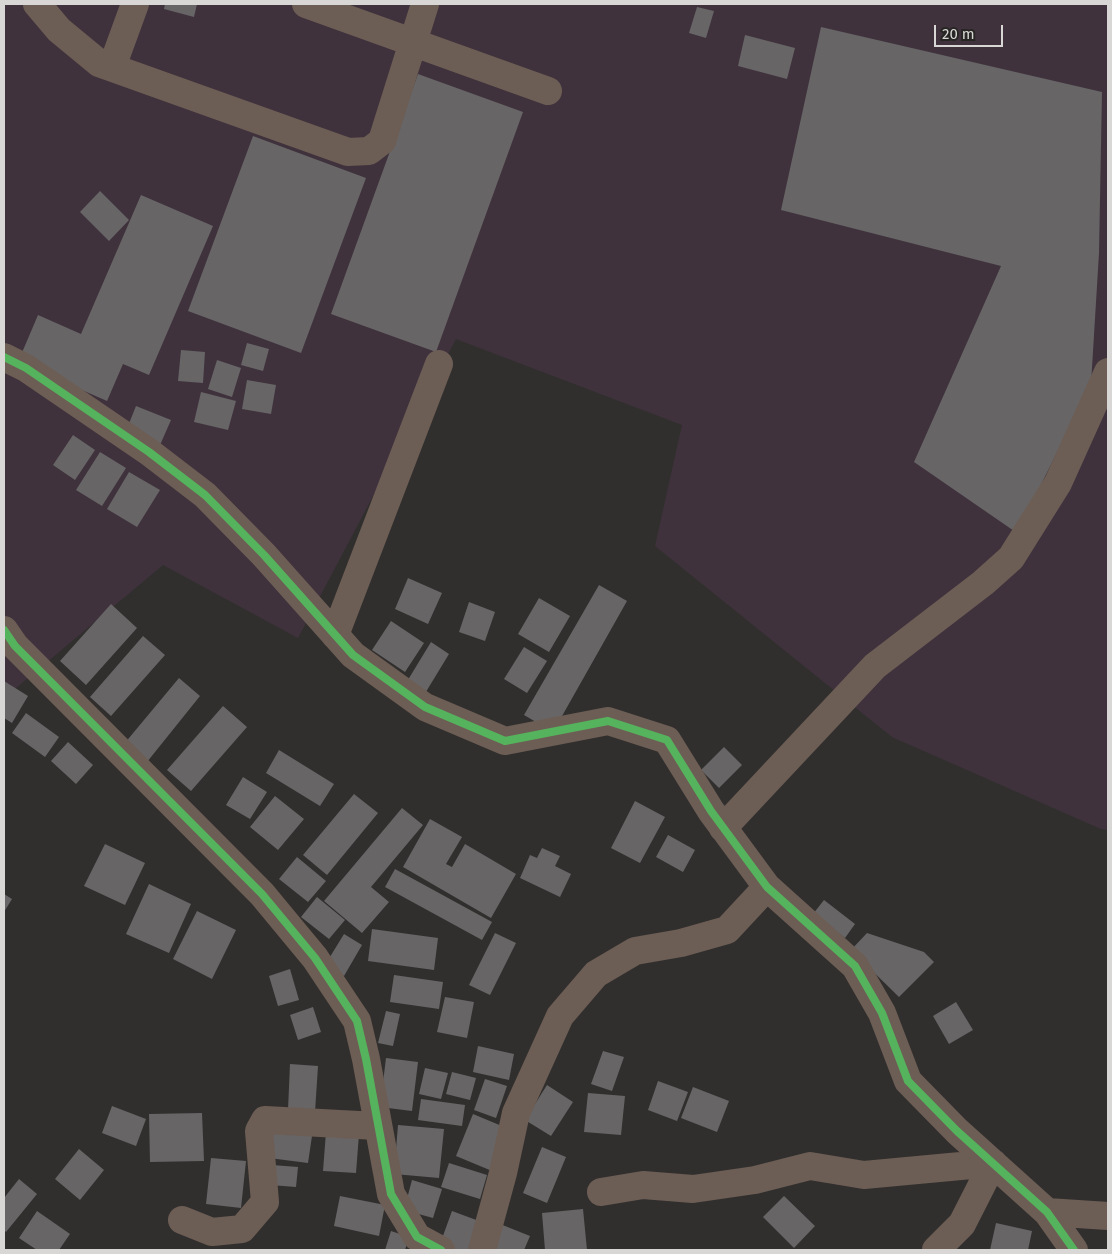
<!DOCTYPE html>
<style>
body{margin:0}
#map{position:relative;width:1112px;height:1254px;overflow:hidden;background:#312f2e;font-family:"Fira Sans",sans-serif}
canvas{display:block}
.frame{position:absolute;inset:0;border:5px solid #d9d7d6;pointer-events:none}
.scale{position:absolute;left:934px;top:25px;width:69px;height:22px;box-sizing:border-box;border:2px solid #d9d7d6;border-top:0;padding-left:6px;font-size:15px;line-height:18px;white-space:nowrap;color:#d9d7d6;-webkit-text-stroke:4px #282624;paint-order:stroke}
</style>
<div id="map">
<canvas width="1112" height="1254"></canvas>
<div class="frame"></div>
<div class="scale">20 m</div>
</div>
<script>
const g = document.querySelector('canvas').getContext('2d');
g.lineJoin = 'round';
function fill(path, color) { g.fillStyle = color; g.fill(path, 'evenodd'); }
const poly = rows => new Path2D(rows.map(r => 'M' + r).join(''));
function stroke(path, color, width, dash) { g.strokeStyle = color; g.lineWidth = width; g.lineCap = dash ? 'butt' : 'round'; g.setLineDash(dash || []); g.stroke(path); }
fill(poly([
 [4,4,1108,4,1108,830,1101,829,892,737,655,546,682,425,456,339,298,638,163,565,4,698]
]), '#3f323c');
fill(poly([
 [165,4,197,4,194,17,164,9],
 [697,7,714,11,706,38,689,33],
 [821,27,1102,92,1099,253,1091,384,1017,533,914,462,1001,266,781,210],
 [745,35,795,48,787,79,738,66],
 [418,74,523,112,436,352,331,314],
 [253,136,366,178,301,353,188,311],
 [100,191,129,220,109,241,80,212],
 [141,195,213,226,149,375,123,364,107,401,18,362,38,315,81,334],
 [247,343,269,349,263,371,241,365],
 [181,350,205,352,203,383,178,381],
 [217,360,241,368,232,397,208,389],
 [247,380,276,385,271,414,242,409],
 [201,392,236,401,228,430,194,422],
 [136,406,171,420,160,445,126,431],
 [73,435,95,450,75,480,53,465],
 [100,452,126,468,102,506,76,490],
 [129,472,160,490,137,527,107,509],
 [408,578,442,593,428,624,395,609],
 [599,585,627,601,553,732,524,715],
 [539,598,570,616,549,652,518,634],
 [469,602,495,612,485,641,459,632],
 [111,604,137,628,86,685,60,661],
 [391,621,424,643,405,672,372,650],
 [143,636,165,655,111,716,90,697],
 [431,642,449,654,421,700,403,688],
 [524,647,547,661,527,693,504,679],
 [179,678,200,696,147,762,124,744],
 [4,681,28,696,12,723,4,718],
 [223,706,247,727,191,791,167,770],
 [26,713,59,737,45,757,12,733],
 [68,742,93,765,76,784,51,761],
 [724,747,742,765,719,788,701,770],
 [279,750,334,784,320,806,266,773],
 [243,777,267,792,250,819,226,805],
 [354,794,378,813,327,875,303,855],
 [275,796,304,819,278,850,250,827],
 [635,801,665,817,640,863,611,848],
 [402,808,423,825,371,887,389,902,362,933,324,901],
 [430,819,462,837,446,864,452,867,465,844,516,874,491,918,403,867],
 [668,835,695,850,683,872,656,857],
 [105,844,145,863,125,905,84,886],
 [542,848,560,856,555,866,571,874,560,897,520,878,530,855,537,858],
 [297,857,326,881,308,902,279,879],
 [395,869,492,922,482,940,385,887],
 [149,884,191,904,169,953,126,934],
 [4,894,12,899,4,912],
 [317,897,345,920,329,939,301,917],
 [824,900,855,924,845,938,813,914],
 [197,911,236,930,212,979,173,959],
 [372,929,438,938,434,970,368,961],
 [495,933,516,943,490,995,469,985],
 [867,933,924,952,934,962,899,997,851,950],
 [344,934,362,945,344,976,325,965],
 [290,969,299,1000,278,1006,269,976],
 [394,975,443,982,439,1009,390,1002],
 [445,997,474,1002,467,1038,437,1032],
 [956,1002,973,1030,949,1044,933,1016],
 [313,1007,321,1032,298,1040,290,1015],
 [386,1011,400,1014,393,1046,378,1043],
 [478,1046,514,1054,509,1080,473,1072],
 [603,1051,624,1057,612,1091,591,1084],
 [386,1058,418,1062,412,1111,380,1107],
 [290,1064,318,1066,315,1112,288,1110],
 [425,1068,448,1073,441,1099,419,1094],
 [452,1072,476,1078,470,1100,446,1094],
 [485,1079,507,1086,496,1118,474,1110],
 [658,1081,688,1092,677,1121,648,1110],
 [547,1085,573,1102,551,1136,525,1120],
 [693,1087,729,1101,717,1132,681,1118],
 [588,1093,625,1096,621,1135,584,1132],
 [421,1099,465,1105,462,1126,418,1120],
 [112,1106,146,1119,136,1146,102,1133],
 [202,1113,204,1161,150,1162,149,1114],
 [473,1114,509,1129,492,1171,456,1156],
 [398,1125,444,1129,439,1178,394,1174],
 [273,1131,312,1136,308,1163,269,1158],
 [326,1132,359,1134,356,1173,323,1171],
 [542,1147,566,1157,547,1203,523,1193],
 [79,1149,104,1170,80,1200,55,1179],
 [211,1158,246,1161,241,1208,206,1204],
 [449,1163,487,1175,480,1199,441,1187],
 [272,1165,298,1167,296,1187,270,1185],
 [19,1179,37,1194,6,1232,4,1230,4,1198],
 [412,1180,442,1189,433,1218,404,1210],
 [340,1196,385,1205,379,1236,334,1226],
 [784,1196,815,1226,794,1248,763,1217],
 [583,1209,587,1250,545,1250,542,1213],
 [37,1211,70,1234,59,1250,37,1250,19,1238],
 [452,1211,479,1221,468,1250,457,1250,440,1244],
 [996,1223,1032,1231,1028,1250,990,1250],
 [500,1224,530,1236,524,1250,490,1250],
 [391,1231,409,1237,405,1250,385,1250]
]), '#676566');
stroke(poly([
 [37,4,59,30,99,63,348,152,369,151,382,141,425,4],
 [306,4,548,91],
 [112,67,135,4],
 [4,357,26,368,149,452,205,495,264,555,353,655,425,707,505,741,608,721,667,740,711,811,767,887,855,966,882,1013,908,1081,957,1131,1047,1212,1074,1250],
 [4,630,15,646,262,894,315,958,357,1021,366,1059,391,1194,417,1237,441,1250],
 [335,635,439,364],
 [723,828,875,666,983,583,1011,558,1058,483,1108,372],
 [601,1192,643,1185,693,1189,755,1180,810,1166,864,1175,993,1163],
 [1047,1212,1108,1216],
 [182,1220,212,1232,242,1229,265,1202,259,1131,265,1120,377,1126],
 [482,1250,503,1173,516,1113,560,1016,596,974,635,951,681,943,727,930,767,887],
 [936,1250,962,1224,993,1163]
]), '#6d5e55', 28);
stroke(poly([
 [4,357,26,368,149,452,205,495,264,555,353,655,425,707,505,741,608,721,667,740,711,811,767,887,855,966,882,1013,908,1081,957,1131,1047,1212,1074,1250],
 [4,630,15,646,262,894,315,958,357,1021,366,1059,391,1194,417,1237,441,1250]
]), '#56b35d', 8);
</script>
